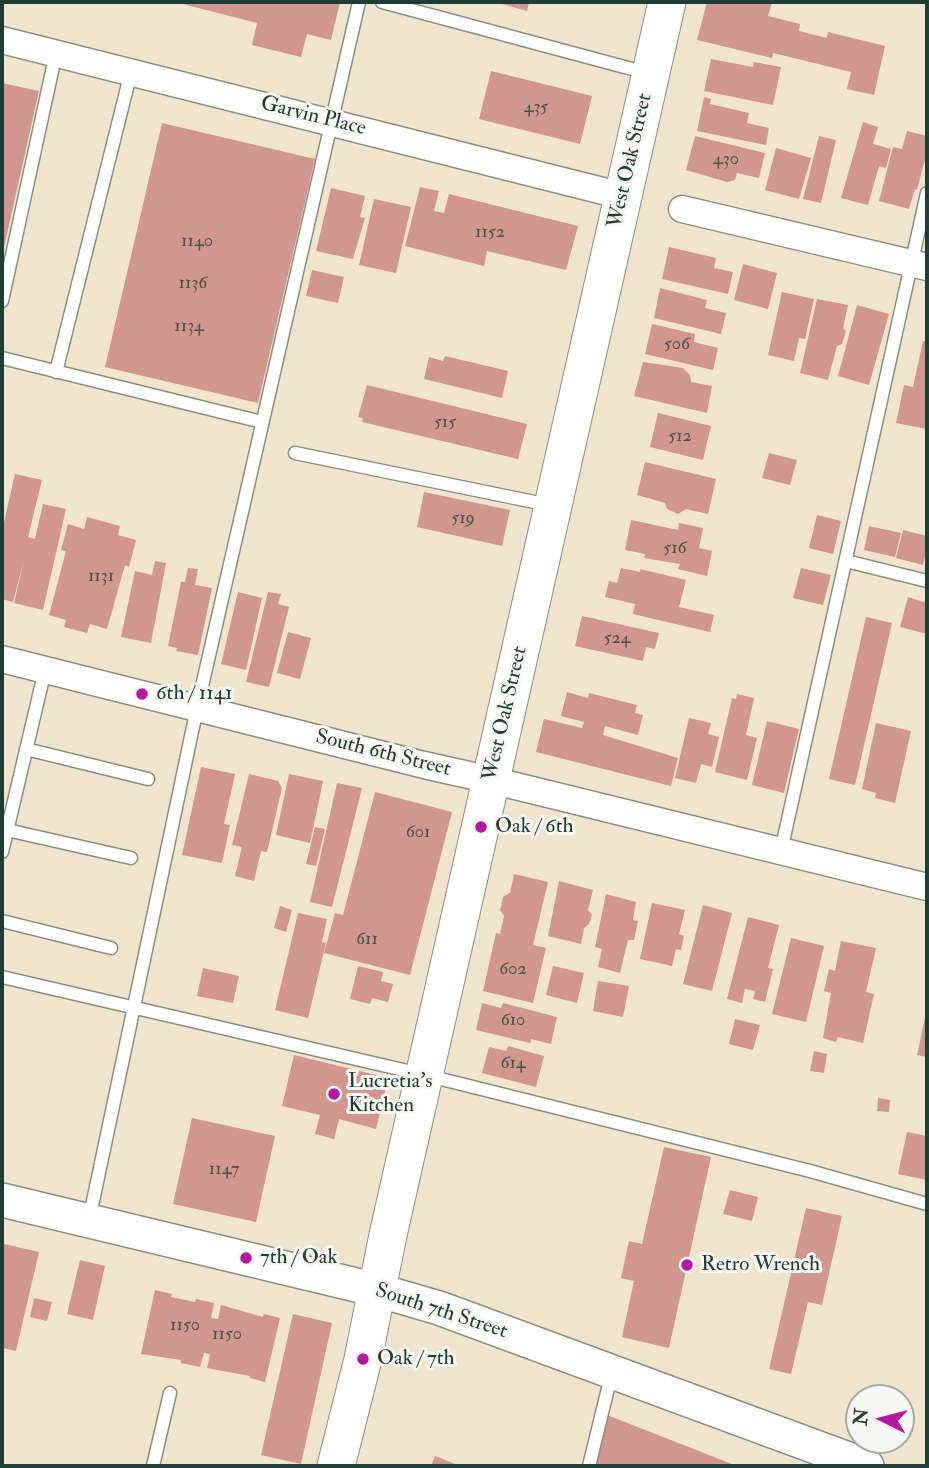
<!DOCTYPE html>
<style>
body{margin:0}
#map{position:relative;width:929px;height:1468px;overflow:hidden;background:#f0e5cc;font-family:"IM FELL Double Pica",serif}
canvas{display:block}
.frame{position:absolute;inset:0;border:4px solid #1f3d34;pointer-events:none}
.north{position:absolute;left:845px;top:1384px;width:70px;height:70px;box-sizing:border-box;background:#f6f6f2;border:2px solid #a0aca6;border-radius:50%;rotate:276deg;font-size:19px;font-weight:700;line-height:28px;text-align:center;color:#1f3d34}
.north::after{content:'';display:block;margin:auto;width:24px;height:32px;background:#b5179e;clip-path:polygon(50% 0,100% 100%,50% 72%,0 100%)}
</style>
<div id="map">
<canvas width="929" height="1468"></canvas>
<div class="frame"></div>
<div class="north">N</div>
</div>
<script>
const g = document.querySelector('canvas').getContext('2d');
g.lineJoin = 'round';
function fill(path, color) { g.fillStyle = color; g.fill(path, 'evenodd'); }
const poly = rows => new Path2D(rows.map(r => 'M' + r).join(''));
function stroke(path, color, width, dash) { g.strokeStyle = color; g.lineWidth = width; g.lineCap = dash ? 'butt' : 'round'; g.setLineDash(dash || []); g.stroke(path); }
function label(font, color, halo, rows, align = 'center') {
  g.font = font + ' "IM FELL Double Pica",serif'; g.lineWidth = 6; g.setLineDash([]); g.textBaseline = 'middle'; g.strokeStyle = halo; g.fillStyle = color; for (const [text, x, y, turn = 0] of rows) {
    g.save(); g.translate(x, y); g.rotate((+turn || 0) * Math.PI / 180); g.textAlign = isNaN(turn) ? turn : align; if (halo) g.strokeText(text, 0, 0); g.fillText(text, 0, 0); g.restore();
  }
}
fill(poly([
 [175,2,340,2,331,40,307,34,301,57,252,45,257,23],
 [495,2,529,2,527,11],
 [707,2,772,2,768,16,800,24,799,31,827,38,828,32,885,46,874,95,847,89,851,72,773,53,772,58,697,40],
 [711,59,753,67,754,62,781,67,773,105,704,91],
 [491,71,592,96,580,144,479,119],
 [2,83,39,91,3,252,2,252],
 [704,97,711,99,710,104,749,113,747,123,769,128,766,145,697,131],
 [863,122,878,127,873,144,891,149,886,168,879,166,868,205,841,198],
 [162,123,315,159,258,403,105,367],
 [907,131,927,136,927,152,917,190,915,189,909,209,879,201,893,147,902,149],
 [695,136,765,153,759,178,737,173,735,180,727,182,686,170],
 [819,136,836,140,821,203,803,199],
 [776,148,811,158,799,199,765,190],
 [420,187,439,191,434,211,444,213,449,194,578,226,566,270,487,251,484,266,405,246],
 [331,188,365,196,360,217,365,218,353,259,316,251],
 [374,199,411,207,396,273,359,265],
 [669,247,716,258,714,268,733,272,728,294,662,279],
 [743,264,777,273,768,309,734,300],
 [312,270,344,277,338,303,306,296],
 [660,288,707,300,705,308,726,313,721,334,654,318],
 [782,292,814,299,805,339,799,338,794,361,768,355],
 [817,299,848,305,843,328,846,331,842,344,837,346,828,380,800,373],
 [857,305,889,314,869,385,838,376],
 [652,324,695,334,694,342,718,348,713,370,645,354],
 [923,341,927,342,927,429,896,423,904,385,913,387],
 [445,356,508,371,502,398,424,379,429,357,443,361],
 [643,362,683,368,690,375,691,382,712,386,707,413,634,396],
 [367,385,527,424,518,459,362,422,363,418,358,417],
 [658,413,711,426,703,460,650,447],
 [769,453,797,460,790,485,762,478],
 [645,462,716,479,708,514,686,509,678,514,667,509,665,503,637,495],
 [15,474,42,480,28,537,35,539,43,504,66,509,43,610,14,603,24,560,13,602,2,599,2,531],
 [424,492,510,510,502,546,417,527],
 [817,515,841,521,833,554,809,548],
 [87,517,120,526,118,535,136,540,129,567,125,565,107,629,90,624,87,633,64,627,66,620,49,615,66,551,61,550,68,524,84,529],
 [631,520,678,530,679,523,703,528,699,548,712,551,707,576,678,569,680,564,644,558,645,554,625,550],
 [869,526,901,533,895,557,864,550],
 [903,530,927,536,927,548,923,565,896,558],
 [155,561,166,563,151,643,121,637,135,571,152,575],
 [188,568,198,569,195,585,212,588,198,655,176,651,177,648,168,646,181,582,185,582],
 [621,568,640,572,640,569,686,580,679,607,714,615,710,632,633,614,635,604,605,597,609,581,617,583],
 [801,568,831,575,823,605,793,598],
 [238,592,262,598,246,670,221,664],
 [268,592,281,594,278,604,289,607,269,687,246,682],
 [908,597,927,603,927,634,900,627],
 [582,616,659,633,655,649,646,647,643,661,575,646],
 [866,617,892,623,855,785,829,779],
 [288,632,311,638,300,679,277,673],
 [567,692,588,698,589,693,637,705,635,713,643,715,638,735,605,726,603,735,678,758,671,786,536,752,544,719,582,728,584,722,561,716],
 [737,694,754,698,746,735,757,738,747,780,715,772,732,698,736,699],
 [689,718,711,723,708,734,719,737,712,767,701,764,696,783,675,778],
 [767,721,799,729,784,793,752,785],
 [876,723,911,731,895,803,875,798,876,793,862,789],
 [201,767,235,774,224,824,230,825,222,863,182,855],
 [249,774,278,781,282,788,267,852,261,851,254,881,235,876,242,847,232,845],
 [289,774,323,781,310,843,276,835],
 [337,783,362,788,332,907,310,902],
 [375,792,452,812,410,975,324,953,335,913,343,915],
 [315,827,325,829,316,866,306,864],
 [514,874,548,882,533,945,546,948,533,1003,483,991,496,933,500,934,504,916,500,910,503,897,510,893],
 [559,881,593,890,588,910,592,915,589,924,584,928,581,944,548,936],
 [606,894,636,902,633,920,638,921,634,940,628,940,620,973,598,967,602,949,595,947],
 [652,903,685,910,679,934,684,936,681,950,676,949,672,966,640,959],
 [703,905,732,913,712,991,683,984],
 [280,906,292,910,286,932,274,928],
 [298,913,327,919,322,942,326,943,308,1018,275,1010],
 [748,917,779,925,768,968,773,969,765,1002,753,999,755,991,745,989,742,1003,727,999],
 [791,938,824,946,806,1022,772,1014],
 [841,941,876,948,866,992,874,994,863,1043,838,1037,836,1042,823,1038,831,993,824,991,829,969,835,971],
 [358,966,383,972,381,981,393,984,388,1002,372,998,370,1004,350,999],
 [553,966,584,973,577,1003,546,995],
 [203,968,239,976,233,1003,197,996],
 [598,981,629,986,623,1017,593,1011],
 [482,1003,501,1008,503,1003,557,1017,551,1044,531,1039,530,1043,476,1030],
 [926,1013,927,1013,927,1057,917,1055],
 [735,1019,760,1025,753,1050,729,1044],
 [508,1046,544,1056,536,1087,482,1073,489,1047,506,1051],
 [814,1051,827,1054,824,1073,810,1071],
 [294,1055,388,1078,376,1129,339,1119,334,1139,315,1134,320,1115,282,1106],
 [878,1098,890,1100,889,1112,877,1111],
 [192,1118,275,1136,256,1222,173,1204],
 [907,1132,927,1136,927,1180,898,1174],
 [664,1147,711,1157,669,1348,622,1337,634,1281,621,1278,629,1241,642,1244],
 [730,1190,758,1197,752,1221,723,1214],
 [806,1208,842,1216,822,1305,808,1302,791,1374,769,1369],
 [4,1244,39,1252,16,1351,2,1348,2,1253],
 [80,1260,105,1266,93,1320,67,1314],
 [155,1290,172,1294,171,1297,195,1302,196,1299,214,1303,211,1318,218,1319,221,1305,263,1317,264,1314,280,1318,265,1382,250,1378,250,1376,207,1368,210,1354,204,1353,200,1367,181,1363,181,1360,141,1354],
 [34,1298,52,1302,47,1321,30,1317],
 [293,1314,332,1323,301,1464,261,1455],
 [607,1415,737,1466,596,1466],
 [435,1456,460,1466,431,1466]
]), '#d1968e');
const service = poly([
 [382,2,647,73],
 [2,301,56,53],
 [2,358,262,422],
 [56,372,131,72],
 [295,453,549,505],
 [846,561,927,581],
 [26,749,148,779],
 [7,830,131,858],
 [781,851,927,193],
 [2,852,45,670],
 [2,921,111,948],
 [2,977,425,1075,810,1171,927,1204],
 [89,1220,197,708,359,2],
 [153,1466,170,1393],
 [589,1466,612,1372]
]);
const minor = poly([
 [2,40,623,196],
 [682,209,927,267],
 [2,659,424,765,491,780,927,887]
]);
const tertiary = poly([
 [2,1200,377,1290,439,1308,867,1466]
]);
const secondary = poly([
 [336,1466,363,1359,388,1235,667,2]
]);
stroke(service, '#889180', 15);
stroke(minor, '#889180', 29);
stroke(tertiary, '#889180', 36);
stroke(secondary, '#889180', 39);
stroke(service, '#fff', 12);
stroke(minor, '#fff', 26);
stroke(tertiary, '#fff', 33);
stroke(secondary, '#fff', 37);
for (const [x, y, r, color] of [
 [142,694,7,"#b5179e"],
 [481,827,7,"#b5179e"],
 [334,1094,7,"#b5179e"],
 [246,1258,7,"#b5179e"],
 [687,1265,7,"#b5179e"],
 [363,1359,7,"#b5179e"]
]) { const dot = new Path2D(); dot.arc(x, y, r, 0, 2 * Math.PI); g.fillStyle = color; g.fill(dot); stroke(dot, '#f6f6f2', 2.5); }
label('18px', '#4c534a', null, [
 ["435",536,108],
 ["430",726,160],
 ["1152",490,233],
 ["1140",197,242],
 ["1136",193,284],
 ["1134",189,327],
 ["506",677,345],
 ["515",445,423],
 ["512",680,437],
 ["519",463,519],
 ["516",675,549],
 ["1131",101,577],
 ["524",617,639],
 ["601",418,833],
 ["611",367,940],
 ["602",513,970],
 ["610",513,1021],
 ["614",513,1064],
 ["1147",224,1170],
 ["1150",185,1326],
 ["1150",227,1335]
]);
label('21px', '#1f3d34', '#f6f6f2', [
 ["Garvin Place",313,117,14],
 ["West Oak Street",631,161,-77],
 ["West Oak Street",506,714,-77],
 ["South 6th Street",383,754,14],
 ["South 7th Street",441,1312,18]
]);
label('21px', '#1f3d34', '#f6f6f2', [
 ["6th / 1141",156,694],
 ["Oak / 6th",495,827],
 ["Lucretia's",348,1082],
 ["Kitchen",348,1106],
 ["7th / Oak",260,1258],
 ["Retro Wrench",701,1265],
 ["Oak / 7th",377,1359]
], 'left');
</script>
